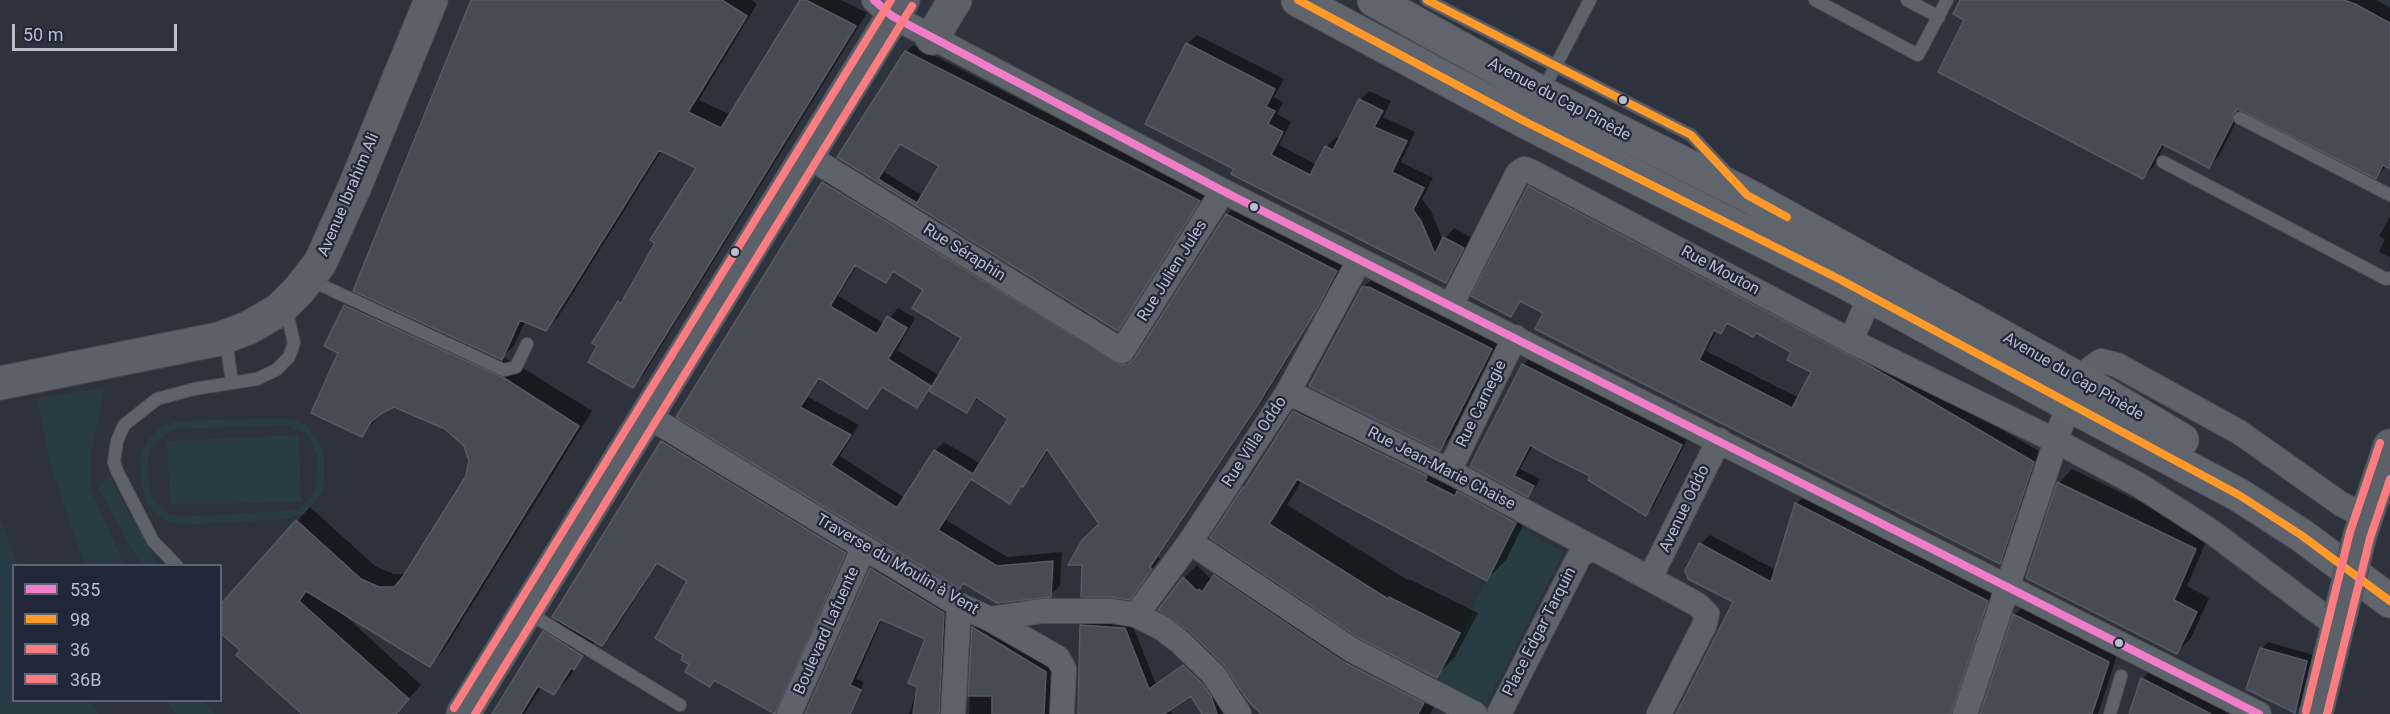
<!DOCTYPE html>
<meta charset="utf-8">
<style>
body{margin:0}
#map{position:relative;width:2390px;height:714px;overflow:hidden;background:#2d323d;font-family:Roboto,sans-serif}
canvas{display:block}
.legend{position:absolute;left:12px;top:564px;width:210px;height:138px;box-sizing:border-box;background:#202738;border:2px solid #5d6373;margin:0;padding:8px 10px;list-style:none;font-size:18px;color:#b8becc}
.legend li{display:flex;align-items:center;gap:12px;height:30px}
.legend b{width:30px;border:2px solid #5d6373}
.scale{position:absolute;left:12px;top:24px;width:165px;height:27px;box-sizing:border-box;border:3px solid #b8becc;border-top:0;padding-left:8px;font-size:18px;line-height:21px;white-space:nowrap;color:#b8becc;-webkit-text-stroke:4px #202738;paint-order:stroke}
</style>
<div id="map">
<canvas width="2390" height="714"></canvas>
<ul class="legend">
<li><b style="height:8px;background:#ef7dc7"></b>535</li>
<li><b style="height:8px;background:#ff9929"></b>98</li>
<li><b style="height:8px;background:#fc7c80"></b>36</li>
<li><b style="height:8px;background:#fc7c80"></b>36B</li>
</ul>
<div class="scale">50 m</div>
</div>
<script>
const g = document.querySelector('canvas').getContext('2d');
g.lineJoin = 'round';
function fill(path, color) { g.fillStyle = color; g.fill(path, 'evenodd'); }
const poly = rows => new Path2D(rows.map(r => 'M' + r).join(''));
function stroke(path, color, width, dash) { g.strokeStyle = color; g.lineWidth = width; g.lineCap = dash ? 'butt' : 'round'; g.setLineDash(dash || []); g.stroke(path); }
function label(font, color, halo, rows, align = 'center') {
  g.font = font + ' Roboto,sans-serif'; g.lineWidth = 4.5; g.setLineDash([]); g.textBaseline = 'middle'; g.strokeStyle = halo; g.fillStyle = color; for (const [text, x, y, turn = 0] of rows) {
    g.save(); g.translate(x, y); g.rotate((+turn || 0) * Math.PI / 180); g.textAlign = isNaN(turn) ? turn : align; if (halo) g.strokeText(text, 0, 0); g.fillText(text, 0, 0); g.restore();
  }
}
fill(poly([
 [105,387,90,458,91,489,124,565,86,565,75,538,50,464,37,398],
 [285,418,297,420,307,426,321,445,324,456,324,484,321,493,306,512,287,519,181,525,168,522,156,514,146,503,142,489,140,459,145,445,152,435,163,426,177,421],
 [284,425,303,432,310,439,317,455,316,490,310,499,296,510,181,517,170,514,153,499,149,486,148,459,151,449,166,433,178,429],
 [299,435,301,502,170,505,167,441],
 [110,478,158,565,141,565,97,486],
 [0,518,18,565,14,566,14,700,89,701,98,714,0,714],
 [1514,526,1564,552,1485,705,1436,680],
 [166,701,204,701,215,714,176,714]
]), '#2a3c43');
fill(poly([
 [472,0,752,0,757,4,699,100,731,115,802,0,841,0,867,13,644,374,633,386,619,302,628,294,698,167,662,150,558,317,546,329,525,321,514,346,502,357,518,365,592,411,443,651,430,665,341,612,421,685,395,714,305,714,242,650,220,607,310,507,375,566,394,574,407,574,468,477,471,461,465,446,445,428,394,405,382,411,375,421,362,435,340,352,345,306,359,292],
 [1962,0,2377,0,2390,8,2390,167,2387,166,2376,177,2242,110,2219,156,2209,166,2165,144,2153,167,2143,177,1966,19],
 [1197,35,1284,79,1274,97,1283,102,1277,114,1291,122,1279,145,1317,165,1327,146,1336,137,1340,139,1360,100,1369,91,1391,101,1383,117,1415,132,1401,162,1433,178,1422,199,1431,211,1443,241,1454,228,1473,238,1455,272,1446,281,1236,168,1187,44],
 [913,45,1205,194,1124,323,1117,330,839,157,906,52],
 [902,143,941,165,923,196,884,172],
 [833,173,1131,356,1138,355,1227,215,1236,205,1346,261,1268,392,1158,557,1160,559,1129,598,1100,524,1049,449,1032,476,1009,502,973,478,946,520,1007,557,1062,552,1060,586,1050,595,964,582,959,587,678,416,823,183],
 [858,264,886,281,896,271,925,289,963,337,940,376,897,350,915,318,898,308,885,324,838,296],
 [821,378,867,407,884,386,916,407,931,390,967,411,979,397,1010,418,981,464,944,442,935,451,905,498,840,456,859,425,808,397],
 [1537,178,1879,358,2042,453,2008,553,2000,562,1520,300,1529,187],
 [1730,323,1757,332,1793,351,1813,372,1799,398,1706,351,1717,330,1721,332],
 [2390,217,2390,257,2379,252,2385,239,2379,236],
 [1373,278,1500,340,1449,440,1440,449,1363,288],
 [1530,358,1688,438,1653,507,1646,514,1592,475,1533,445,1520,469,1540,479,1535,488,1528,495,1472,465,1523,365],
 [1313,393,1534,503,1506,560,1487,579,1302,480,1287,505,1408,580,1409,579,1478,613,1455,657,1436,676,1212,538,1294,412],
 [673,431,856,542,783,701,772,712,716,679,710,685,691,664,689,581,659,562,613,633,602,644,596,640,567,680,554,693,542,686,524,714,493,714,544,632,558,619,662,442],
 [2072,469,2209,535,2187,586,2209,598,2191,638,2177,652,2059,483],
 [1806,494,1997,591,1965,714,1689,714,1735,601,1700,544,1710,535,1776,570,1796,504],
 [878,562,950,606,947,714,909,714,918,686,927,638,882,619,856,679,864,682,850,714,806,714,872,569],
 [1228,564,1441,693,1430,714,1263,714,1184,578,1197,565,1211,579,1214,578],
 [2025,605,2118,652,2098,714,1982,714,2015,614],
 [1088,620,1131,622,1156,684,1191,660,1225,714,1204,714,1191,694,1169,709,1172,714,1079,714,1082,626],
 [980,621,1052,666,1050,714,969,714,974,627],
 [2268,642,2313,655,2301,705,2294,711,2262,649],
 [2156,665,2252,714,2131,714,2142,679]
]), '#0007');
const building = poly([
 [471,0,722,0,747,16,688,112,721,128,800,0,806,0,856,26,633,388,588,362,597,346,592,343,618,301,621,303,655,243,650,240,696,168,659,150,546,331,520,320,502,360,353,291,471,0],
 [1960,0,2344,0,2355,4,2390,23,2390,169,2383,165,2376,179,2238,109,2233,114,2233,121,2209,168,2162,144,2143,179,1938,72,1964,20,1953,14,1960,0],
 [1186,43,1275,89,1266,107,1275,111,1268,124,1283,132,1271,155,1310,175,1325,146,1333,150,1359,99,1383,111,1374,127,1407,141,1392,172,1424,188,1413,210,1421,221,1435,254,1443,237,1464,248,1446,283,1231,174,1234,169,1145,124,1186,43],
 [905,51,1200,201,1118,331,837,157,905,51],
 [900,144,939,166,917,203,878,179,900,144],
 [822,182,1121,365,1128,364,1134,359,1226,214,1337,271,1318,307,1259,403,1150,567,1152,569,1130,600,1111,597,1081,597,1082,565,1068,565,1082,540,1099,524,1047,449,1023,487,1021,486,1010,504,971,479,938,530,997,566,1053,561,1051,597,997,603,963,583,960,589,676,417,822,182],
 [855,265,886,283,893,271,923,290,912,308,961,338,929,391,967,413,976,397,1008,419,973,474,934,450,897,508,831,465,851,435,800,407,819,378,867,409,882,387,917,408,931,386,888,359,907,328,887,316,877,334,830,306,855,265],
 [1528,186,1870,366,2034,462,2000,564,1535,329,1543,313,1520,301,1511,317,1471,296,1528,186],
 [1727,323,1753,337,1756,333,1791,352,1787,360,1811,372,1792,408,1699,360,1714,330,1721,334,1727,323],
 [1362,287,1369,287,1492,349,1440,451,1309,386,1362,287],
 [344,305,504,378,579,426,430,667,306,591,299,601,409,699,396,714,302,714,236,655,240,650,220,633,220,605,296,520,361,579,379,587,394,587,402,578,466,476,469,461,464,446,445,429,394,407,382,413,371,422,362,437,311,413,338,353,324,346,344,305],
 [1522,364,1682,445,1646,516,1588,480,1590,476,1551,457,1530,445,1514,476,1534,486,1528,497,1470,466,1522,364],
 [1293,411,1427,476,1425,481,1455,496,1457,491,1516,523,1487,581,1297,479,1269,524,1388,599,1389,597,1460,633,1437,678,1359,638,1210,538,1243,487,1244,488,1293,411],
 [661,441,846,553,775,714,714,680,710,687,685,672,689,664,681,660,683,655,655,638,687,581,657,563,602,646,552,617,661,441],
 [2057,482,2196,549,2174,600,2197,612,2177,654,2026,578,2057,482],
 [1795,503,1988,601,1951,714,1676,714,1733,602,1688,579,1685,570,1699,543,1771,582,1795,503],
 [870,568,944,613,939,714,913,714,917,687,908,683,925,639,880,619,850,685,861,690,850,714,805,714,870,568],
 [1214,575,1344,662,1424,703,1418,714,1261,714,1248,701,1224,665,1189,631,1158,610,1183,577,1197,591,1199,589,1202,592,1214,575],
 [2013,614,2109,662,2092,714,1980,714,2013,614],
 [1080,625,1125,628,1149,689,1183,665,1203,684,1211,696,1217,714,1202,714,1191,696,1164,714,1078,714,1080,625],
 [972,627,1046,672,1044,714,992,714,992,696,968,696,972,627],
 [543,631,583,656,574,670,571,668,554,695,538,686,521,714,492,714,543,631],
 [2260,648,2307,661,2295,713,2246,689,2260,648],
 [2141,678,2211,714,2129,714,2141,678]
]);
fill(building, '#464b54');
stroke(building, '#555a64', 1.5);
const lane = poly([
 [1427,0,1691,135,1726,172],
 [1815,0,1918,55,1947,0],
 [1907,0,1939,17],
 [1542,92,1590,0],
 [2240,118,2390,195],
 [2163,162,2386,279,2390,278],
 [308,279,504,370,516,367,527,344],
 [226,340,232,383],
 [177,566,153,541,117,471,114,462,117,441,124,425,157,399,194,389,257,379,276,370,289,357,294,343,286,308],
 [527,612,680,705],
 [2110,714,2121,676]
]);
const street = poly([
 [874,0,892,16,1223,191,2259,714],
 [806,155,1122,351,1223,191],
 [1451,305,1518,173,1524,169,1532,172,1851,341,2056,441,2139,485,2212,532,2337,626],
 [1851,341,1870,296,1874,281],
 [1288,392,1449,471,1593,548],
 [646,415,959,605,990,619,1042,611,1111,611,1136,615,1162,628,1180,642,1214,675,1239,714],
 [1449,471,1515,337],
 [1190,542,1352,650,1475,714],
 [1650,578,1719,440],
 [1136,615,1190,542,1288,392,1359,261],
 [990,619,1058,658,1064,669,1062,714],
 [789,714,864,547],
 [953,714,959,605],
 [1499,714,1580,555,1593,548,1680,595,1698,605,1707,614,1704,626,1659,714],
 [1965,714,2062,423,2090,369,2101,361,2117,365,2239,432,2341,504,2366,517]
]);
const secondary = poly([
 [932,38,955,0],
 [0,383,219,339,248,328,279,310,299,290,320,263,355,186,431,0],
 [2360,535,2390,446],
 [463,714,903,0],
 [2316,714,2341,612]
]);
const primary = poly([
 [1298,0,1526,122,1841,280,2071,406,2239,495,2301,535,2390,601],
 [1374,0,1541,93,1747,195,2084,382,2182,440]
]);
stroke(lane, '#494d55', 14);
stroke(street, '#494d55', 26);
stroke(secondary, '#494d55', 35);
stroke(primary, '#4b4f59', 35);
stroke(lane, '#5e626a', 12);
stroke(street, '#5e626a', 24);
stroke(secondary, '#5c6069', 33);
stroke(primary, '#60646c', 33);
const secondaryBridge = poly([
 [2341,612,2360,535]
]);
stroke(secondaryBridge, '#494d55', 35, []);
stroke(secondaryBridge, '#5c6069', 33);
stroke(poly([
 [874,0,892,16,1223,191,2259,714]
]), '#ef7dc7', 8);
stroke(poly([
 [1298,0,1526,122,1841,280,2239,495,2301,535,2390,601],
 [1427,0,1691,135,1747,195,1787,217]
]), '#ff9929', 8);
stroke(poly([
 [475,714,912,6],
 [2327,714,2370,538,2390,479]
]), '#fc7c80', 8);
stroke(poly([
 [454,708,891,0],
 [2306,711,2350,532,2380,443]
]), '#fc7c80', 8);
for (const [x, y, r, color] of [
 [1623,100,5,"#b8becc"],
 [1254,207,5,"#b8becc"],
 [735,252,5,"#b8becc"],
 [2119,643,5,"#b8becc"]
]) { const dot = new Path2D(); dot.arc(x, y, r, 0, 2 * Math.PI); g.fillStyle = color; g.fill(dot); stroke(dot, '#202738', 2); }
label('16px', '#b8becc', '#202738', [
 ["Avenue du Cap Pinède",1559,100,28],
 ["Avenue Ibrahim Ali",349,195,-67],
 ["Rue Séraphin",964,253,32],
 ["Rue Julien Jules",1173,271,-58],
 ["Rue Mouton",1720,271,28],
 ["Avenue du Cap Pinède",2073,377,30],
 ["Rue Carnegie",1482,404,-64],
 ["Rue Villa Oddo",1255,442,-57],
 ["Rue Jean-Marie Chaise",1441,469,27],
 ["Avenue Oddo",1685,509,-64],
 ["Traverse du Moulin à Vent",897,565,30],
 ["Boulevard Lafuente",827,631,-66],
 ["Place Edgar Tarquin",1540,632,-63]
]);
</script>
